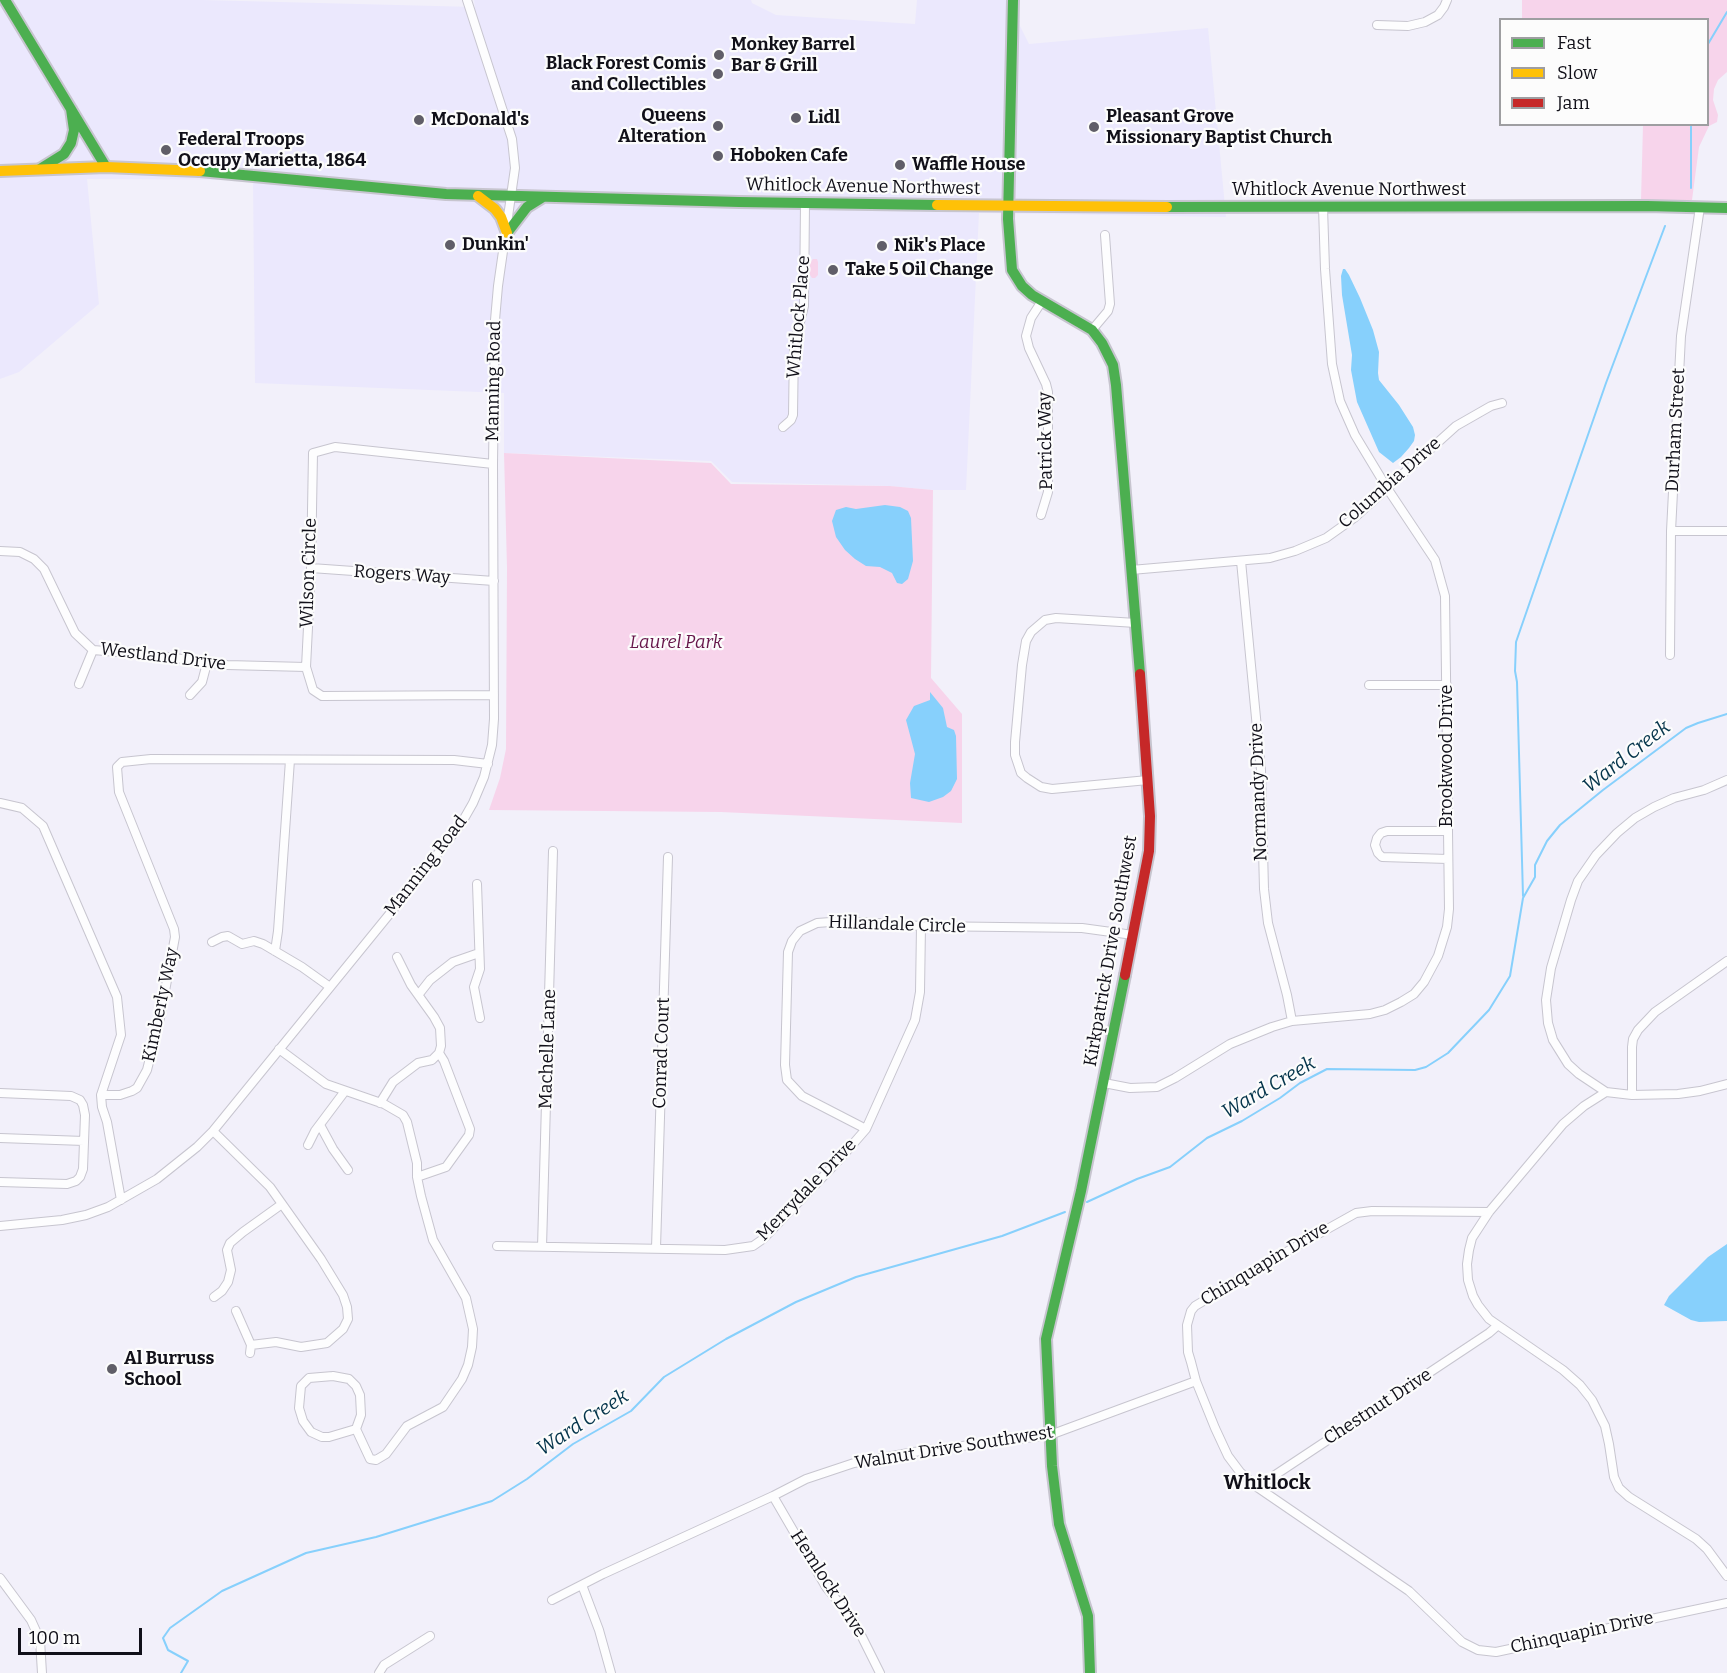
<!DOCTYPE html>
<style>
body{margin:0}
#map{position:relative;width:1727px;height:1673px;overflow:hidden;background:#f2f0fa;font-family:Bitter,serif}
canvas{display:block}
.legend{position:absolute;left:1499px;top:18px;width:210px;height:108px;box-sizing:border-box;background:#fcfcfc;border:2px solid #9e9ea1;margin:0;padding:8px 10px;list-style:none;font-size:18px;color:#111019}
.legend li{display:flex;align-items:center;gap:12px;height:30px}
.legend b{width:30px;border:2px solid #9e9ea1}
.scale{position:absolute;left:18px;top:1628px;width:124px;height:27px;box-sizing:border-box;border:3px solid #111019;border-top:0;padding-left:8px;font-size:18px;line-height:21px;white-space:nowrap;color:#111019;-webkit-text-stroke:4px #fcfcfc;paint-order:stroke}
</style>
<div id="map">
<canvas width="1727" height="1673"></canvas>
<ul class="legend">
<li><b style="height:8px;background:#4caf50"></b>Fast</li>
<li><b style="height:8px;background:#ffc107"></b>Slow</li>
<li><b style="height:8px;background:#c62828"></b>Jam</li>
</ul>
<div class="scale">100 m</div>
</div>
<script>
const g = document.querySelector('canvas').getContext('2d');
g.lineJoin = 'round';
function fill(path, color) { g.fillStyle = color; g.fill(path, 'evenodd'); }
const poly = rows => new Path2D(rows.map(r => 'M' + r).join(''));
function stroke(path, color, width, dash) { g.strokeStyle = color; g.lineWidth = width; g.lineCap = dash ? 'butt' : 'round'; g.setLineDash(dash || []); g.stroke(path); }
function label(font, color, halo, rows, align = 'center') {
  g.font = font + ' Bitter,serif'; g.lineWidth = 4.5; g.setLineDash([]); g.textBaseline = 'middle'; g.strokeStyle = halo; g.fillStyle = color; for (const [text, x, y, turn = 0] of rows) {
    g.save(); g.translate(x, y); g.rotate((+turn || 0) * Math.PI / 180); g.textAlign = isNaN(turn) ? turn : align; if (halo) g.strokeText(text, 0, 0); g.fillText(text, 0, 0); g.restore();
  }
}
fill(poly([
 [0,0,202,0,475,7,474,0,751,0,752,3,776,15,915,24,917,0,1018,0,1020,26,1029,44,1208,28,1226,217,979,213,966,490,933,490,890,486,732,482,711,461,504,453,504,393,255,383,253,180,87,179,99,304,19,372,0,379]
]), '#ebe8fd');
fill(poly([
 [1522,0,1727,0,1727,72,1718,80,1714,89,1713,100,1718,115,1717,122,1709,126,1699,147,1692,200,1641,200,1643,125,1708,124,1708,20,1522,20],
 [813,259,817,259,818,262,818,275,815,278,812,278,810,275,810,262],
 [504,453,711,463,731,484,890,486,933,490,931,678,962,714,962,823,721,812,489,810,500,778,506,749,507,568]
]), '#f7d4eb');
fill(poly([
 [1343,269,1345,269,1349,275,1360,298,1373,330,1379,352,1378,373,1379,380,1399,405,1413,427,1415,435,1414,441,1409,448,1401,457,1393,463,1379,452,1357,402,1351,370,1352,355,1342,295,1341,276],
 [885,505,900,507,908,511,911,518,913,561,908,579,902,584,897,583,892,573,880,567,866,566,855,559,845,550,836,537,832,521,836,510,846,507,856,509],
 [930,692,943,708,947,727,954,730,956,736,957,779,951,791,943,797,929,802,911,798,910,783,915,754,906,720,914,706,930,700],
 [1727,1244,1727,1321,1699,1322,1691,1320,1664,1305,1669,1296,1708,1257]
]), '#87d0fc');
stroke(poly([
 [1708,44,1727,12],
 [1691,124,1691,188],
 [1523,896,1517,682,1515,671,1516,642,1606,383,1665,226],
 [1087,1202,1137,1179,1170,1167,1207,1138,1242,1121,1280,1098,1300,1083,1327,1069,1415,1070,1426,1067,1448,1053,1489,1010,1510,976,1523,898,1535,877,1535,865,1547,841,1560,825,1603,790,1686,728,1698,723,1727,714],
 [181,1673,188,1661,168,1650,163,1638,170,1628,222,1591,306,1553,376,1537,492,1501,527,1479,573,1444,631,1411,664,1377,726,1339,796,1302,856,1277,1002,1236,1065,1212]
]), '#87d0fc', 2);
const street = poly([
 [1377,25,1408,26,1425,22,1438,15,1444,7,1447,0],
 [1092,330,1108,311,1110,304,1105,235],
 [783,427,791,420,793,415,794,346,804,306,805,203],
 [493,464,335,447,313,453,311,568,306,667,313,690,322,696,494,695],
 [1041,515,1048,492,1048,392,1046,384,1029,348,1026,336,1031,318,1042,301],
 [1671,531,1727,531],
 [0,551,20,552,34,559,44,569,75,633,93,650,153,655,227,665,306,667],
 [1241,561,1261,770,1264,889,1268,923,1287,995,1292,1021],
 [311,568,494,581],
 [1131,570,1270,558,1295,551,1326,538,1354,518,1456,426,1491,406,1502,403],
 [1136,623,1056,618,1045,620,1031,632,1026,641,1022,665,1015,742,1015,755,1021,773,1027,778,1041,787,1052,789,1148,780],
 [1670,655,1671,531,1681,336,1700,207],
 [79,684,93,650],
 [1369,685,1447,685],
 [190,695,202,682,207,663],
 [0,803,22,808,43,826,117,997,121,1035,101,1095,102,1107,107,1122,121,1200],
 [1448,831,1387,831,1381,833,1377,838,1375,845,1378,853,1382,857,1448,859],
 [477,884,480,969,474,987,480,1018],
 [212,942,222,937,228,936,242,944,254,941,263,944,302,967,330,987],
 [275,951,278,931,290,760],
 [419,994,430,980,453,962,479,953],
 [279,1049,326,1084,384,1104,403,1115,407,1122,417,1163,417,1177,421,1196,433,1240,466,1298,473,1329,472,1347,468,1365,462,1379,443,1407,407,1426,386,1454,376,1460,370,1459,356,1429],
 [1104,1083,1130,1088,1157,1087,1175,1078,1230,1044,1272,1027,1292,1021,1370,1014,1385,1010,1401,1002,1414,994,1424,982,1438,956,1447,927,1449,909,1445,596,1435,560,1387,488,1355,435,1340,401,1332,364,1325,269,1323,207],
 [1727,1084,1700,1091,1678,1094,1632,1095,1606,1092,1584,1106,1563,1124,1489,1212,1472,1238,1469,1250,1467,1264,1468,1280,1473,1296,1478,1305,1489,1319,1563,1370,1580,1385,1592,1400,1605,1426,1609,1444,1614,1477,1619,1488,1629,1497,1696,1539,1707,1549,1727,1576],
 [1606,1092,1579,1074,1568,1064,1553,1040,1548,1023,1546,1000,1551,968,1571,900,1578,881,1596,855,1617,833,1635,818,1654,807,1674,798,1704,790,1727,780],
 [0,1093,71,1096,80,1100,83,1105,85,1115,83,1169,80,1177,76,1181,67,1184,0,1182],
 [101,1095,120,1095,132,1091,137,1088,147,1070,160,1018,175,937,174,929,119,792,117,767,122,762,151,759,454,760,488,764],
 [1632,1095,1632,1047,1633,1039,1638,1030,1655,1012,1727,961],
 [380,1103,393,1082,418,1063,432,1060,439,1053,441,1046,440,1028,434,1017,411,985,397,957],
 [320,1125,333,1149,348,1170],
 [866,1129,802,1096,787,1080,785,1065,788,952,792,941,800,931,817,923,844,921,921,926,1082,928,1133,935],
 [213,1131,270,1187,321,1259,343,1295,347,1307,348,1319,343,1329,327,1343,301,1347,276,1342,251,1345,250,1353],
 [0,1138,84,1141],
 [308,1145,315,1131,345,1091],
 [417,1177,446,1167,469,1135,470,1129,444,1061,439,1053],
 [1489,1212,1372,1211,1356,1213,1279,1256,1195,1306,1191,1311,1187,1325,1188,1352,1191,1362,1196,1381,1215,1428,1228,1456,1240,1472,1257,1487,1409,1591,1462,1642,1478,1650,1496,1652,1727,1603],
 [0,1226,62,1220,86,1215,108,1207,157,1179,197,1147,213,1131,418,879,461,824,473,803,484,777,492,745,494,719,493,464,495,320,498,286,515,168,512,139,467,0],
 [497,1246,725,1250,753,1246,763,1239,839,1160,866,1129,915,1020,920,992,921,926],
 [542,1247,553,851],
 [656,1248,668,857],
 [214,1297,222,1291,228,1282,231,1270,227,1250,230,1243,243,1232,282,1204],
 [236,1311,251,1345],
 [333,1376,349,1379,356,1386,360,1395,361,1415,356,1429,329,1437,322,1437,311,1432,303,1421,299,1408,301,1386,309,1378,333,1376],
 [1257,1487,1489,1333,1497,1326],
 [773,1496,826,1587,854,1621,880,1673],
 [0,1578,31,1620,40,1640,42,1673],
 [582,1585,599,1630,611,1673],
 [552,1600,603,1574,773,1496,806,1479,854,1463,914,1452,1050,1435,1196,1381],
 [379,1673,384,1665,430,1636]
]);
const fast = poly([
 [5,0,106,167],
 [1013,0,1008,219,1012,270,1022,286,1032,295,1092,330,1102,343,1113,365,1116,385,1140,674],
 [40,169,64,154,71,143,74,130,71,109],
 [200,171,446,194,739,202,937,205],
 [1167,207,1647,206,1727,208],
 [507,233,527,207,543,197],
 [1090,1673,1088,1616,1059,1524,1052,1466,1046,1339,1081,1191,1125,975]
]);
const slow = poly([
 [0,171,106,167,200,171],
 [478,196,495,209,501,217,507,233],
 [937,205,1167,207]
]);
const jam = poly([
 [1125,975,1149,851,1150,816,1140,674]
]);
stroke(street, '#c7c5cf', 10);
stroke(fast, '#c7c5cf', 14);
stroke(slow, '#c7c5cf', 14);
stroke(jam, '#c7c5cf', 14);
stroke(street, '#fdfdfe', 8);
stroke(fast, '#4caf50', 10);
stroke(slow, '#ffc107', 10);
stroke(jam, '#c62828', 10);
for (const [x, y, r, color] of [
 [719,55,6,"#605e68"],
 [718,74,6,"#605e68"],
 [796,118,6,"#605e68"],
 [419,120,6,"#605e68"],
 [718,126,6,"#605e68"],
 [1094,127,6,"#605e68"],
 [166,150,6,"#605e68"],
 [718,156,6,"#605e68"],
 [900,165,6,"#605e68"],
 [450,245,6,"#605e68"],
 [882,246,6,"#605e68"],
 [833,270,6,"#605e68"],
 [112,1369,6,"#605e68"]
]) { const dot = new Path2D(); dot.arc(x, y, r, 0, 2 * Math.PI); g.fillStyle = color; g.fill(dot); stroke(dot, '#fcfcfc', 2); }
label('bold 18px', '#111019', '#fcfcfc', [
 ["Monkey Barrel",731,45],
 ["Bar & Grill",731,66],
 ["Black Forest Comis",706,64,"right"],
 ["and Collectibles",706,85,"right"],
 ["Queens",706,116,"right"],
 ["Alteration",706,137,"right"],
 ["Pleasant Grove",1106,117],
 ["Missionary Baptist Church",1106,138],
 ["Lidl",808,118],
 ["McDonald's",431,120],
 ["Federal Troops",178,140],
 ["Occupy Marietta, 1864",178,161],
 ["Hoboken Cafe",730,156],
 ["Waffle House",912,165],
 ["Dunkin'",462,245],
 ["Nik's Place",894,246],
 ["Take 5 Oil Change",845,270],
 ["Al Burruss",124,1359],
 ["School",124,1380]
], 'left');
label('18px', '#111019', '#fcfcfc', [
 ["Whitlock Avenue Northwest",863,187,1],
 ["Whitlock Avenue Northwest",1349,190],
 ["Whitlock Place",799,317,-85],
 ["Manning Road",494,381,-89],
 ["Durham Street",1676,430,-87],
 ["Patrick Way",1046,441,-91],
 ["Columbia Drive",1390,483,-41],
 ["Wilson Circle",309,573,-88],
 ["Rogers Way",402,575,4],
 ["Westland Drive",163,657,7],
 ["Brookwood Drive",1447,756,-90],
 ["Normandy Drive",1259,792,-92],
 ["Manning Road",426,866,-52],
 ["Hillandale Circle",897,925,2],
 ["Kirkpatrick Drive Southwest",1111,951,-80],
 ["Kimberly Way",161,1005,-78],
 ["Machelle Lane",548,1049,-88],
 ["Conrad Court",662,1053,-88],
 ["Merrydale Drive",807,1190,-46],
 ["Chinquapin Drive",1265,1264,-31],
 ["Chestnut Drive",1378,1407,-33],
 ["Walnut Drive Southwest",954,1448,-9],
 ["Hemlock Drive",828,1584,57],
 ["Chinquapin Drive",1582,1633,-12]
]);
label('italic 18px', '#66164a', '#fcfcfc', [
 ["Laurel Park",676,643]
]);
label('italic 20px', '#04344b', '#fcfcfc', [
 ["Ward Creek",1627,757,-38],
 ["Ward Creek",1269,1088,-30],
 ["Ward Creek",583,1423,-33]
]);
label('bold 20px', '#111019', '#fcfcfc', [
 ["Whitlock",1267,1483]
]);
</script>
